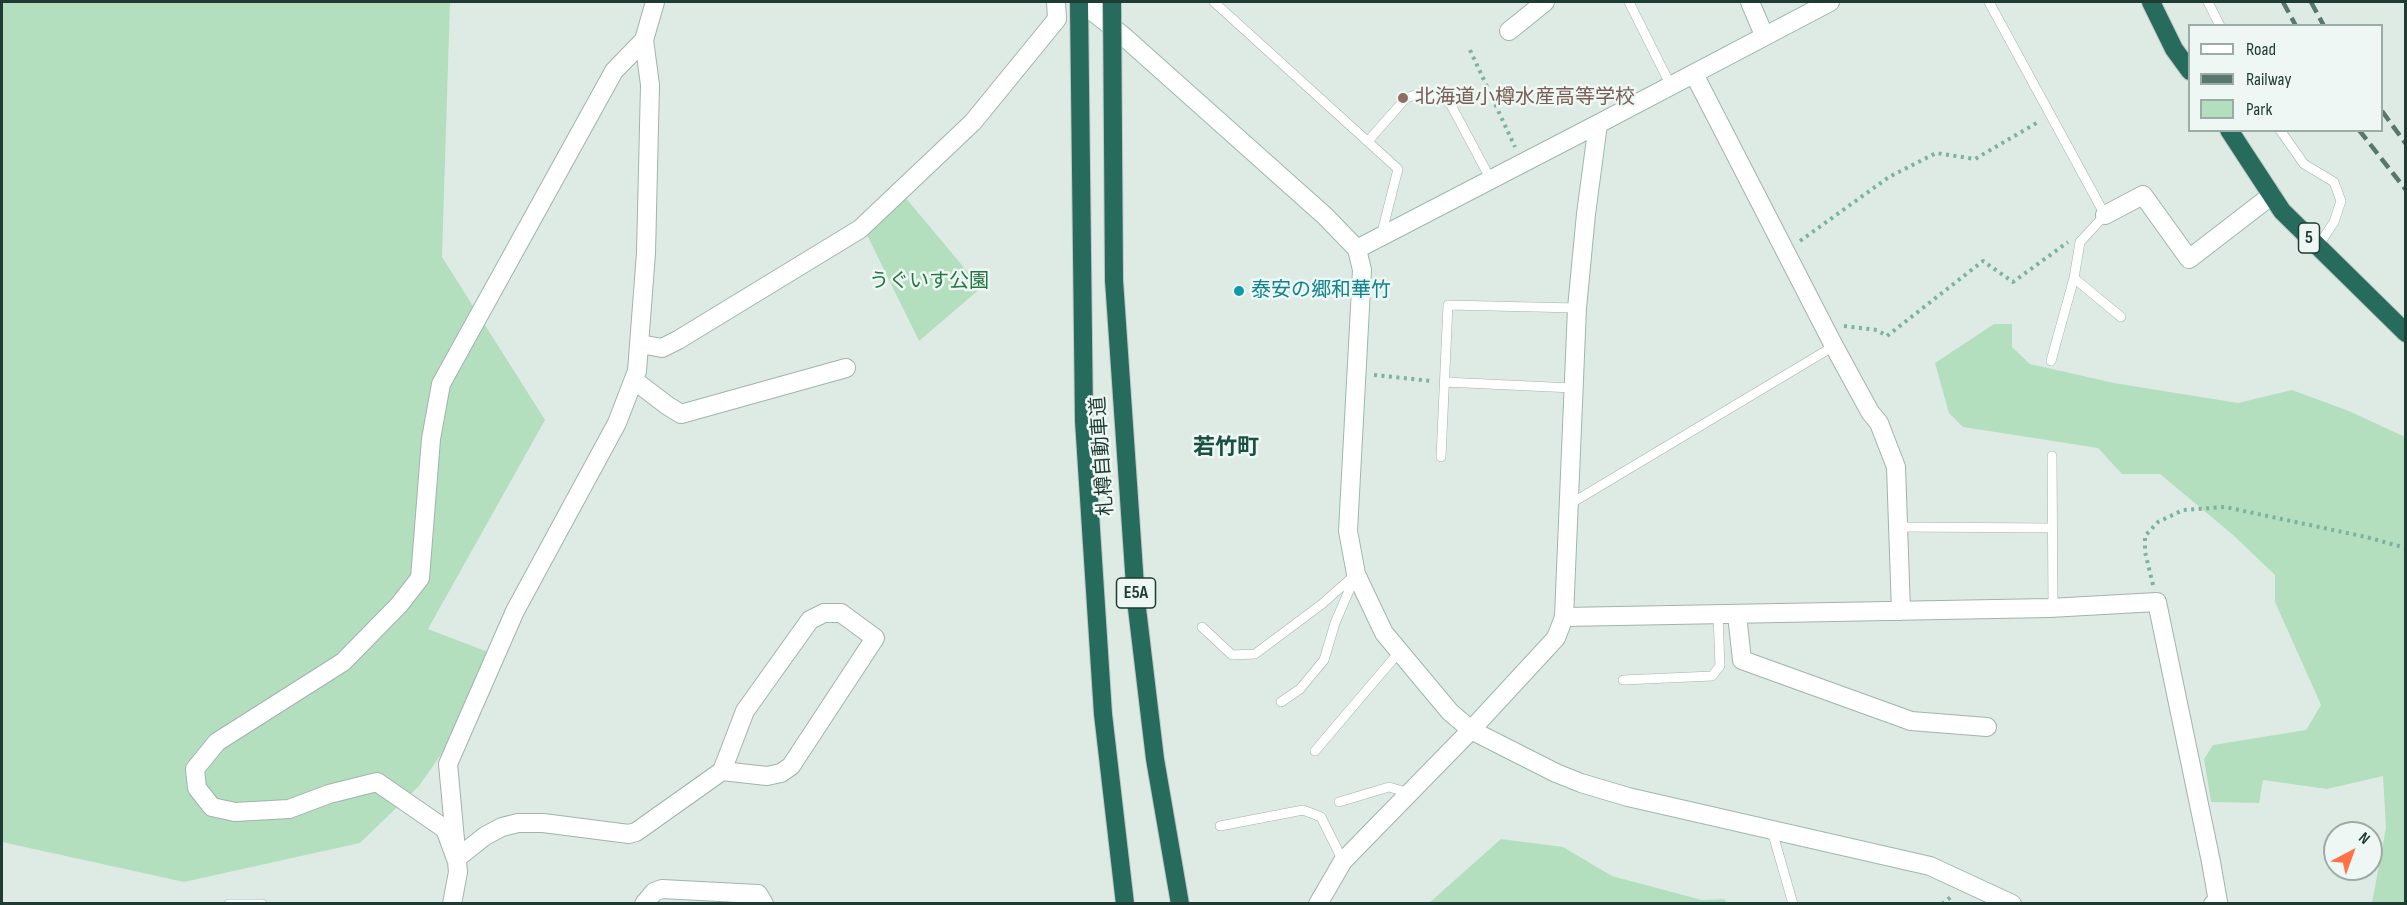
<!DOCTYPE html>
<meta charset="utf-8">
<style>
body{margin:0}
#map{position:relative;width:2407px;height:905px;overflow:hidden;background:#deebe5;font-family:"Sofia Sans Condensed",sans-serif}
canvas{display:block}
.frame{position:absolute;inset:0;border:3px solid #1e3c33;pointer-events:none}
.legend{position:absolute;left:2188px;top:24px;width:195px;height:108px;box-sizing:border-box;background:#eef7f3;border:2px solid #9baca6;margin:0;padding:8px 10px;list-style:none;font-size:18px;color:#1e3c33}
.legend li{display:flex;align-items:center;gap:12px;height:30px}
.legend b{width:30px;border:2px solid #9baca6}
.north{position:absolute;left:2323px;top:821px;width:60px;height:60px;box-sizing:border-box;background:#eef7f3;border:2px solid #9baca6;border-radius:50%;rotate:41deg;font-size:16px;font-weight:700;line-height:24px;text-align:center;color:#1e3c33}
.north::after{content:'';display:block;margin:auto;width:21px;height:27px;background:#ff7248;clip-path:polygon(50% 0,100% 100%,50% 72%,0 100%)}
</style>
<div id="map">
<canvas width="2407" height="905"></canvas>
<div class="frame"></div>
<ul class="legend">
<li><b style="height:8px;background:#fff"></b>Road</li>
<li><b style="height:8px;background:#58786f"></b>Railway</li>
<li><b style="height:16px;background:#b4dfbf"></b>Park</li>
</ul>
<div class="north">N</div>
</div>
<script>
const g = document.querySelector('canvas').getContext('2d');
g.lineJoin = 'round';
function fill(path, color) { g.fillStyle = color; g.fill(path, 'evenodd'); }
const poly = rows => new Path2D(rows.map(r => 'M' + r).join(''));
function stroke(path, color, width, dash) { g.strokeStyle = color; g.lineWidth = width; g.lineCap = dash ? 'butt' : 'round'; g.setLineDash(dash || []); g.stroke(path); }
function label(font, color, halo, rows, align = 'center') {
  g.font = font + ' "Sofia Sans Condensed","Noto Sans JP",sans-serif'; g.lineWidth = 5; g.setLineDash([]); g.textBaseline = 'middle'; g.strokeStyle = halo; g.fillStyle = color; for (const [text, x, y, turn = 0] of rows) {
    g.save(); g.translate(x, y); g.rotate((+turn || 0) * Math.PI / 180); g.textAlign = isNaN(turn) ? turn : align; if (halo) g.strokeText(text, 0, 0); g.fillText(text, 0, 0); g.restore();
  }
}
fill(poly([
 [2,2,450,2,442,257,545,420,428,629,488,652,447,746,419,786,360,843,184,882,2,842],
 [905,197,981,288,919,341,866,233],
 [1994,324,2012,324,2012,347,2030,364,2114,383,2238,403,2292,390,2349,411,2405,437,2405,903,2372,903,2386,828,2383,776,2327,789,2263,780,2259,803,2211,802,2204,759,2213,745,2306,730,2321,705,2275,602,2275,575,2233,535,2160,474,2122,474,2098,448,1963,427,1949,413,1935,363],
 [1501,839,1563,847,1612,876,1702,900,1725,899,1726,903,1429,903]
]), '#b4dfbf');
const lane = poly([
 [1214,2,1398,169,1381,236],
 [1629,2,1671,86],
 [1989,2,2105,215,2080,242,2074,278,2051,361],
 [2208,2,2220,26],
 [2280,130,2304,164,2334,182,2341,201,2334,222,2318,246],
 [1369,140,1406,98,1421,93,1437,94,1451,105,1491,180],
 [2074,278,2121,317],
 [1444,382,1573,388],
 [2052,456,2053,608],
 [1441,457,1448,305,1577,308],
 [1570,504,1834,346],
 [1899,527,2052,528],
 [1202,627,1232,655,1255,654,1322,604,1356,574],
 [1623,680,1712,676,1720,666,1718,615],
 [1281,702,1300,689,1324,660,1335,623,1354,579],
 [1315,751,1400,651],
 [1339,802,1389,787,1409,793],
 [1220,826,1303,810,1321,817,1343,861],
 [1772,831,1793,904],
 [229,904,262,904]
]);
const street = poly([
 [1509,31,1545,2],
 [1694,74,1834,346,1870,412,1879,423,1896,467,1901,611],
 [2105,215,2143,195,2189,259,2272,195],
 [640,344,662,348,678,340,860,229,973,122,1057,19,1056,2],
 [635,381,668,406,681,414,846,368],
 [1737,615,1742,660,1911,721,1987,727],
 [1564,617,2049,608,2157,602,2211,862,2218,902,2213,904],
 [456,859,445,829,377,782,329,794,289,809,235,812,212,807,197,788,195,769,217,742,343,662,399,605,420,578,431,439,441,384,614,71,644,40],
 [456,859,485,836,502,827,518,823,543,823,629,834,636,832,722,771,745,711,810,620,824,613,841,613,875,638,791,766,781,773,767,776,722,771],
 [452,904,458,872,448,764,515,611,617,423,637,371,646,253,650,85,644,40,655,2],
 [644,904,654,892,662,889,758,894,764,904],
 [1318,904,1343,861,1471,730]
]);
const secondary = poly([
 [1093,2,1093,12,1121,34,1325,216,1357,249,1362,270,1348,531,1356,574,1384,633,1450,712,1471,730,1556,773,1581,783,1628,797,1930,866,2012,904],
 [1750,2,1764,35],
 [1357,249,1598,124,1830,2],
 [1471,730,1556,638,1564,617,1577,308,1586,214,1598,124]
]);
const highway = poly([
 [1079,2,1084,421,1103,714,1125,904],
 [2151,2,2174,49,2190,71],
 [2229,130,2282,211,2406,333],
 [1114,280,1136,600,1155,759,1180,904]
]);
stroke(lane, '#a1b3ac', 10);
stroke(street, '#a1b3ac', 20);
stroke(secondary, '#9cb8ad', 20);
stroke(highway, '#c0c8c6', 20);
stroke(poly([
 [1470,50,1515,147],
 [1800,241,1889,177,1936,153,1975,159,2040,121],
 [1844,326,1877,330,1887,336,1983,261,2013,282,2068,242],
 [1374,375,1432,381],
 [2153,585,2145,552,2145,536,2158,522,2183,510,2225,507,2366,537,2406,548],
 [1942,904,1952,896]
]), '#7bb2a0', 4, [3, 4.5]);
stroke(lane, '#fff', 9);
stroke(street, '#fff', 18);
stroke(secondary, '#fff', 18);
stroke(highway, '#276b5c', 18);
stroke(poly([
 [2283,2,2296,26],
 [2311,2,2324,26],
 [2382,111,2406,144],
 [2359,130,2406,190]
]), '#58786f', 4.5, [12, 6]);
const highwayBridge = poly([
 [1112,2,1114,280]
]);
stroke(highwayBridge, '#c0c8c6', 20, []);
stroke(highwayBridge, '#276b5c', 18);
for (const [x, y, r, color] of [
 [1403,98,6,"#8d6e63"],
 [1239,291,6,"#0f9aa8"]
]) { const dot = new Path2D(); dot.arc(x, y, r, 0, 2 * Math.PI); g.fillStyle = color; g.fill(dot); stroke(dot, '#eef7f3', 2); }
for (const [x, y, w] of [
 [2309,238,21],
 [1136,593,39]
]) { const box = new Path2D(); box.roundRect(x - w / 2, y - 15, w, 30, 4.5); g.fillStyle = '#eef7f3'; g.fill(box); stroke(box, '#1e3c33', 1.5); }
label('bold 18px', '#1e3c33', null, [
 ["5",2309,238],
 ["E5A",1136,593]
]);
label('20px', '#785e54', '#eef7f3', [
 ["北海道小樽水産高等学校",1415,98]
], 'left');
label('20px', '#247643', '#eef7f3', [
 ["うぐいす公園",929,282]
]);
label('20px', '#0d838f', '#eef7f3', [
 ["泰安の郷和華竹",1251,291]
], 'left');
label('20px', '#1e3c33', '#eef7f3', [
 ["札樽自動車道",1103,456,-94]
]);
label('bold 22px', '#185041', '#eef7f3', [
 ["若竹町",1226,448]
]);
</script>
